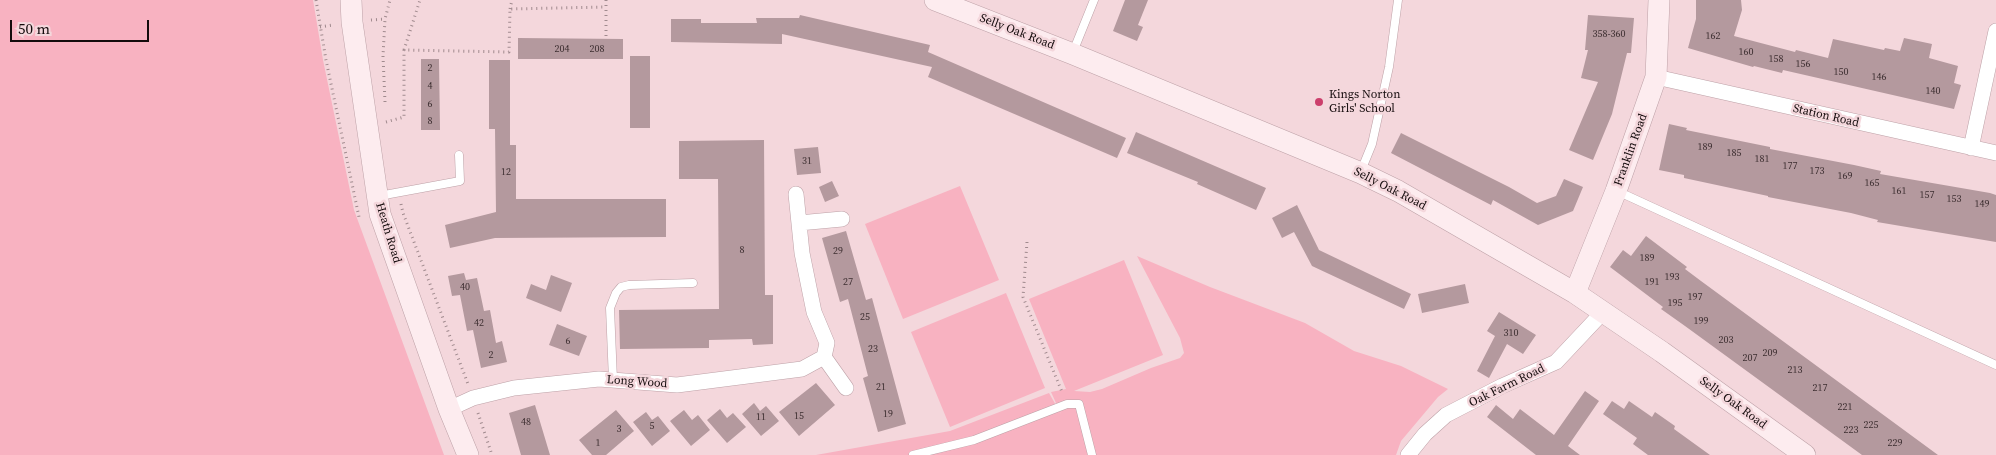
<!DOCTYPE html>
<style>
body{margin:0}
#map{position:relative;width:1996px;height:455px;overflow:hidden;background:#f4d7dc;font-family:"Source Serif 4",serif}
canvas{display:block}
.scale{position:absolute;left:10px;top:20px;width:139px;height:22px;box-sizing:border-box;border:2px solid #140b0c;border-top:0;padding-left:6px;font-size:15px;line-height:18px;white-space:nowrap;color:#140b0c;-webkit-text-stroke:4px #f4d7dc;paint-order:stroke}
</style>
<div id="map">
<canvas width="1996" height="455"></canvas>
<div class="scale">50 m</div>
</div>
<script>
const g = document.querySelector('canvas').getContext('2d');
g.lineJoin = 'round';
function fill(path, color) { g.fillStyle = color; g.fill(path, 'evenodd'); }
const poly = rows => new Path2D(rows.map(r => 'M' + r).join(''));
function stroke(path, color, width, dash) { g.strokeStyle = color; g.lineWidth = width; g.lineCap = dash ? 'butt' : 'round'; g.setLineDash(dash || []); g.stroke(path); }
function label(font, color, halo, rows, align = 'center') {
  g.font = font + ' "Source Serif 4",serif'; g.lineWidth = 5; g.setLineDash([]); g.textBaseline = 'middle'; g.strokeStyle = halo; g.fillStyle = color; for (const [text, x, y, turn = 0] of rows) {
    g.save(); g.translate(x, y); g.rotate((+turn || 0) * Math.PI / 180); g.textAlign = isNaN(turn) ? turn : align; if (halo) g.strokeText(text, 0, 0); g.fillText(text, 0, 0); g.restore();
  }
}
fill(poly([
 [0,0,313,0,323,60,354,210,444,455,0,455],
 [960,186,999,280,903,319,865,224],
 [1137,256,1210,287,1305,323,1354,351,1401,366,1448,389,1438,397,1401,441,1396,455,816,455,950,431,1049,393,1061,414,1051,392,1066,389,1029,299,1124,260,1163,355,1074,391,1090,392,1102,389,1151,368,1180,358,1184,353,1180,338],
 [1006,293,1045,388,950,427,911,332]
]), '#f8b2c1');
fill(poly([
 [1125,0,1148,0,1138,25,1143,27,1137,41,1113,31],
 [1696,0,1741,0,1742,10,1734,36,1795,52,1796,50,1828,58,1833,39,1884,50,1885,48,1900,51,1904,38,1932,44,1929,58,1958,66,1954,83,1961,85,1954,109,1783,70,1782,73,1754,66,1753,67,1688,48,1696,19],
 [800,15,930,45,928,52,1126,138,1117,158,928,77,932,67,782,34,782,44,671,42,671,19,701,19,701,23,757,23,756,18,799,18],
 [1588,15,1634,18,1631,53,1627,53,1612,114,1593,160,1569,150,1598,82,1581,78,1588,50,1585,50],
 [518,38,623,39,623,59,518,59],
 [630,56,650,56,650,128,630,128],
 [421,59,439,59,440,130,421,130],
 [489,60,510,60,510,145,516,145,516,199,666,199,666,237,495,238,450,248,445,225,496,212,495,129,489,129],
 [1669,124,1687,128,1686,130,1770,147,1770,149,1854,165,1881,171,1880,174,1990,193,1996,195,1996,242,1877,222,1878,220,1851,213,1768,197,1768,196,1684,178,1684,175,1659,170],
 [1136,132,1266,188,1256,210,1197,184,1198,182,1127,153],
 [1401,133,1509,187,1537,203,1556,196,1564,179,1583,187,1573,211,1538,225,1493,200,1491,205,1391,153],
 [764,140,765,295,773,295,773,344,753,345,752,339,709,340,709,348,620,349,619,310,719,309,718,179,679,179,679,141],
 [818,147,821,173,797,175,794,149],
 [832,181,839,196,825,202,819,187],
 [1297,205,1319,250,1411,294,1404,309,1312,266,1294,232,1282,238,1272,218],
 [846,231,866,300,872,298,906,424,878,432,863,378,868,376,848,299,840,302,822,238],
 [1646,236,1687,267,1685,269,1701,281,1938,455,1862,455,1685,326,1661,309,1663,307,1610,267,1623,250,1631,256],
 [464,273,466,280,477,278,484,311,490,310,496,343,502,341,507,362,481,368,473,330,467,331,460,295,452,296,448,276],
 [551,275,572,283,561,312,526,298,531,284,546,290],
 [1465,284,1469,303,1422,313,1418,294],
 [1499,312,1536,335,1523,354,1507,344,1489,378,1477,371,1495,336,1487,331],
 [557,324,587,336,579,356,549,345],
 [816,383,835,405,799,436,779,412],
 [1585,391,1599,401,1568,446,1580,455,1536,455,1487,417,1496,405,1513,419,1520,409,1554,435],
 [1612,401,1624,409,1629,401,1652,417,1655,412,1675,426,1674,429,1710,455,1648,455,1633,444,1637,438,1603,414],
 [754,403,760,411,766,406,779,421,761,436,742,414],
 [535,405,550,455,521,455,509,413],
 [720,409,727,418,733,413,746,427,727,443,707,420],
 [616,410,634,431,606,455,592,455,579,440],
 [684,410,692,420,698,415,710,430,691,446,670,421],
 [646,412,652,420,658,416,670,431,652,446,633,422]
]), '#b4999e');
const lane = poly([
 [1073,52,1094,0],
 [1361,171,1372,144,1389,67,1398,0],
 [1617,191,1996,365],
 [379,196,460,181,459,155],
 [613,380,610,308,616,293,621,287,629,285,693,283],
 [913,455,974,440,1067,404,1079,404,1092,455]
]);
const street = poly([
 [1656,77,1996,153],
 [1971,148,1996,31],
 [799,223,842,219],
 [824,357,846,388],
 [449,409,473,398,514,388,599,379,677,385,802,369,824,357,827,343,814,312,802,253,796,194],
 [1408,455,1425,434,1446,415,1502,386,1556,362,1603,312]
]);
const secondary = poly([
 [351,0,352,22,380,214,449,409,468,455],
 [935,0,1073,54,1361,173,1398,191,1575,293,1662,352,1805,455],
 [1575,293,1616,191,1656,77,1659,0]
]);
stroke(lane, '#bda1a7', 9);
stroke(street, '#bda1a7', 16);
stroke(secondary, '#bda1a7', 22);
stroke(poly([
 [316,0,326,60,359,217],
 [606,0,606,39],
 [510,9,512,0],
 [371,20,385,19],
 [320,27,333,25],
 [404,50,420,0],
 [385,102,383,56,385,19,390,0],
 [386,122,404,117,404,50,509,52,510,9,606,7],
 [401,204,403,213,468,384],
 [1027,242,1023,297,1062,392],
 [478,413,492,455]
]), '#a08a8e', 3, [1, 4]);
stroke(lane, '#fff', 8);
stroke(street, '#fff', 15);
stroke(secondary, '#fdecef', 21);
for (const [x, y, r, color] of [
 [1319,102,5,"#cc3f6c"]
]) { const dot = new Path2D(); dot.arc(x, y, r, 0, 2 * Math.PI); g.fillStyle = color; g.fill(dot); stroke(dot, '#f4d7dc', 2); }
label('10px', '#3c2e30', null, [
 ["358-360",1609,34],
 ["162",1713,36],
 ["204",562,49],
 ["208",597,49],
 ["160",1746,52],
 ["158",1776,59],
 ["156",1803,64],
 ["2",430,68],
 ["150",1841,72],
 ["146",1879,77],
 ["4",430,86],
 ["140",1933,91],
 ["6",430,104],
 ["8",430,121],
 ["189",1705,147],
 ["185",1734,153],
 ["181",1762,159],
 ["31",807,161],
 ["177",1790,166],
 ["173",1817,171],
 ["12",506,172],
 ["169",1845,176],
 ["165",1872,183],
 ["161",1899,191],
 ["157",1927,195],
 ["153",1954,199],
 ["149",1982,204],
 ["8",742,250],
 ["29",838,251],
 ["189",1647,258],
 ["193",1672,277],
 ["27",848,282],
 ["191",1652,282],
 ["40",465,287],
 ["197",1695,297],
 ["195",1675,303],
 ["25",865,317],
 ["199",1701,321],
 ["42",479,323],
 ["310",1511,333],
 ["203",1726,340],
 ["6",568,341],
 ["23",873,349],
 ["209",1770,353],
 ["2",491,355],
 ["207",1750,358],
 ["213",1795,370],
 ["21",881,387],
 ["217",1820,388],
 ["221",1845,407],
 ["19",888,414],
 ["15",799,416],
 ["11",761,417],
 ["48",526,422],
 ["225",1871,425],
 ["5",652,426],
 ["3",619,429],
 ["223",1851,430],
 ["1",598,443],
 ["229",1895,443]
]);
label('12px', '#140b0c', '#f4d7dc', [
 ["Selly Oak Road",1017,32,21],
 ["Station Road",1826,116,13],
 ["Franklin Road",1631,150,-70],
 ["Selly Oak Road",1390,189,27],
 ["Heath Road",388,233,73],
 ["Long Wood",637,382,4],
 ["Oak Farm Road",1507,386,-26],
 ["Selly Oak Road",1733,403,36]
]);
label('12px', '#140b0c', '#f4d7dc', [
 ["Kings Norton",1329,95],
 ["Girls' School",1329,109]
], 'left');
</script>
